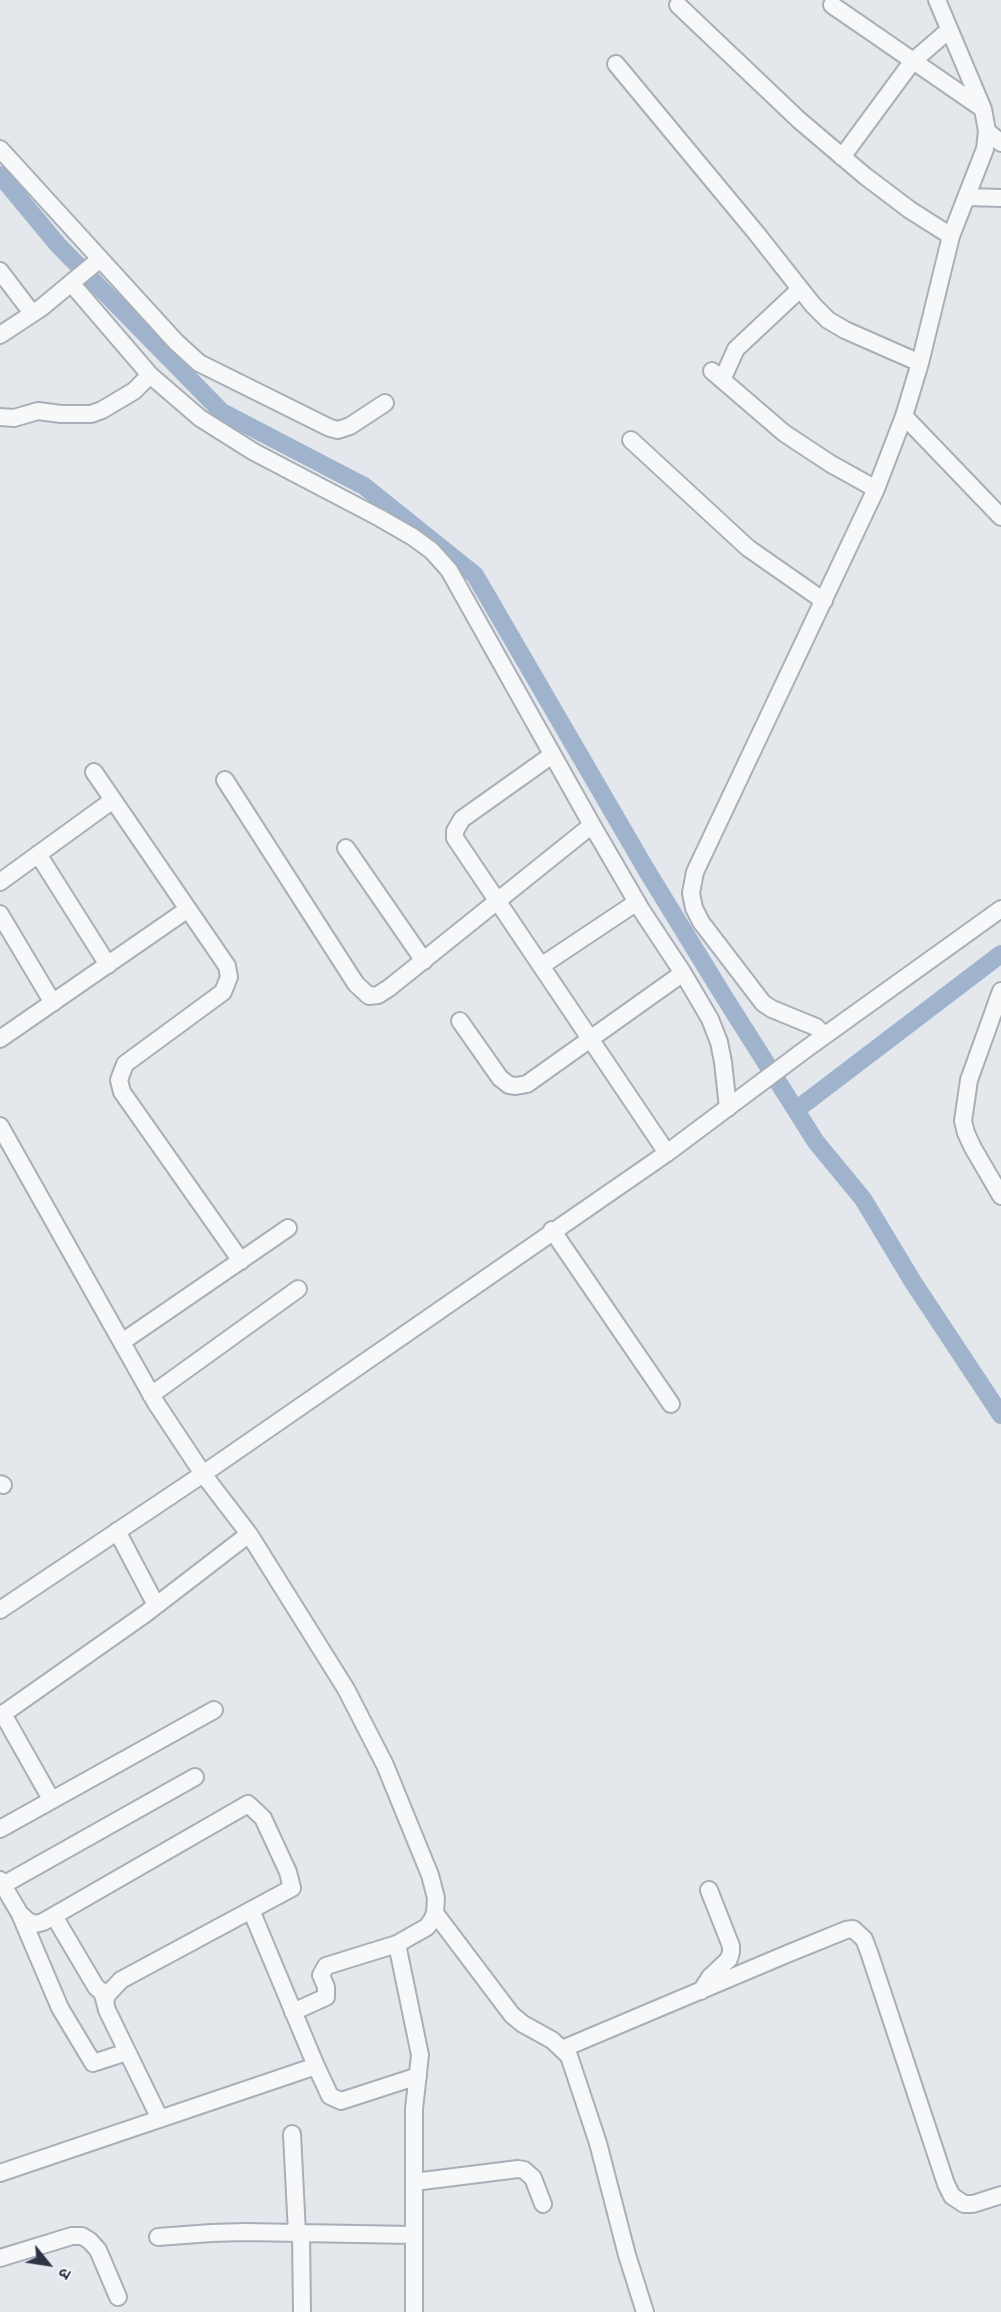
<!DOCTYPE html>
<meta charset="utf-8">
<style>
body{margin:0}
#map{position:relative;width:1001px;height:2312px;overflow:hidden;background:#e4e7ec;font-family:"Sofia Sans Condensed","Noto Sans Devanagari",sans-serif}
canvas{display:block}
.north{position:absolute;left:18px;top:2234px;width:60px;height:60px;-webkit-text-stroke:4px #f4f6f9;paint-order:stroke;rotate:120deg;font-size:16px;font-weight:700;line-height:24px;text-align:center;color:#2b3445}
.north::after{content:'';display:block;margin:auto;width:21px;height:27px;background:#2b3445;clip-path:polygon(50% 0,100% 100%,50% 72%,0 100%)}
</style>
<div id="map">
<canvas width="1001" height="2312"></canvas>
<div class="north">उ</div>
</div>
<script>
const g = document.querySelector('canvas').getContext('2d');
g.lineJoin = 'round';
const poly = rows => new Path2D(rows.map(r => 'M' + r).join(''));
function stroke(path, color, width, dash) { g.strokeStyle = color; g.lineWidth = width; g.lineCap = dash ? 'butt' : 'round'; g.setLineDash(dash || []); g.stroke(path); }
stroke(poly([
 [0,175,58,245,222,412,364,486,475,575,647,871,723,995,816,1142,863,1199,913,1282,1001,1415],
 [796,1110,1001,954]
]), '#9fb4cc', 18);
const minor = poly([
 [937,0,983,109,987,131,985,149,951,236,920,363,904,416,1001,517],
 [678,5,799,120,865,176,910,210,951,236],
 [832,5,983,109],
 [616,64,757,234,813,305,828,320,845,330,920,363],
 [987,131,1001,143],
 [0,149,176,342,199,363,330,428,338,430,350,426,385,403],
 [842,157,912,62,949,30],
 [967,197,1001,198],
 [0,271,32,313],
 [71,283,150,375,200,418,254,452,380,518,413,537,432,551,449,570,592,825,642,911,683,973,710,1019,719,1042,723,1062,728,1108],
 [0,335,41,308,100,259],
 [712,371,784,433,831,464,876,489],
 [722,380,736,349,800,289],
 [0,417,14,418,38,411,61,414,91,414,102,410,134,391,150,375],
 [631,440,748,548,824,601],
 [552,755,462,819,455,831,455,838,667,1153],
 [94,772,227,966,229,977,223,992,125,1064,119,1080,122,1092,241,1261],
 [225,780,356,984,369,996,378,995,389,988,592,825],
 [346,848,424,961],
 [38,854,108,965],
 [0,882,113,800],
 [0,914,53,1003],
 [541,966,637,902],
 [1001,991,969,1080,963,1121,966,1133,973,1148,1001,1196],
 [460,1021,500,1078,509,1085,516,1086,527,1084,683,973],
 [824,1035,816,1027,772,1009,763,1003,701,922,694,908,691,893,695,872,876,489,904,416],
 [0,1039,188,909],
 [0,1126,156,1403,203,1474,249,1534,346,1689,385,1765,430,1875,436,1898,435,1913,432,1920,427,1927,397,1944,420,2055,414,2109,414,2312],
 [552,1230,671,1404],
 [122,1342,288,1228],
 [151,1395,298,1289],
 [0,1484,3,1485],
 [117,1531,156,1605],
 [0,1610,203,1474,667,1153,806,1049,1001,909],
 [3,1714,51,1799],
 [0,1716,145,1614,249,1534],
 [0,1829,214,1710],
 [0,1880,20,1914,28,1921,35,1924,43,1922,248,1804,263,1818,288,1872,292,1888,121,1980,107,1995,105,2002,107,2010,160,2119],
 [3,1885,195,1777],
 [251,1910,316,2066],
 [435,1913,512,2015,523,2024,552,2040,569,2056,598,2143,627,2255,645,2312],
 [20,1914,60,2008,93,2063,127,2052],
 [54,1916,96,1987,102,1992,105,2002],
 [701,1991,710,1977,729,1959,731,1952,731,1946,709,1890],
 [293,2012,326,1997,326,1987,321,1975,326,1966,397,1944],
 [562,2049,787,1954,846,1930,853,1929,864,1939,869,1952,946,2184,952,2196,964,2204,973,2204,1001,2195],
 [292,2134,297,2233],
 [0,2173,316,2066,330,2096,341,2101,418,2076],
 [414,2182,518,2169,524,2170,533,2178,543,2204],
 [301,2233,302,2312],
 [158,2237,211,2233,245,2232,413,2235],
 [0,2258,72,2236,82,2236,90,2241,98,2250,118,2297]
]);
stroke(minor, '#a9aeb7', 20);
stroke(minor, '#f7f8fa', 16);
</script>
